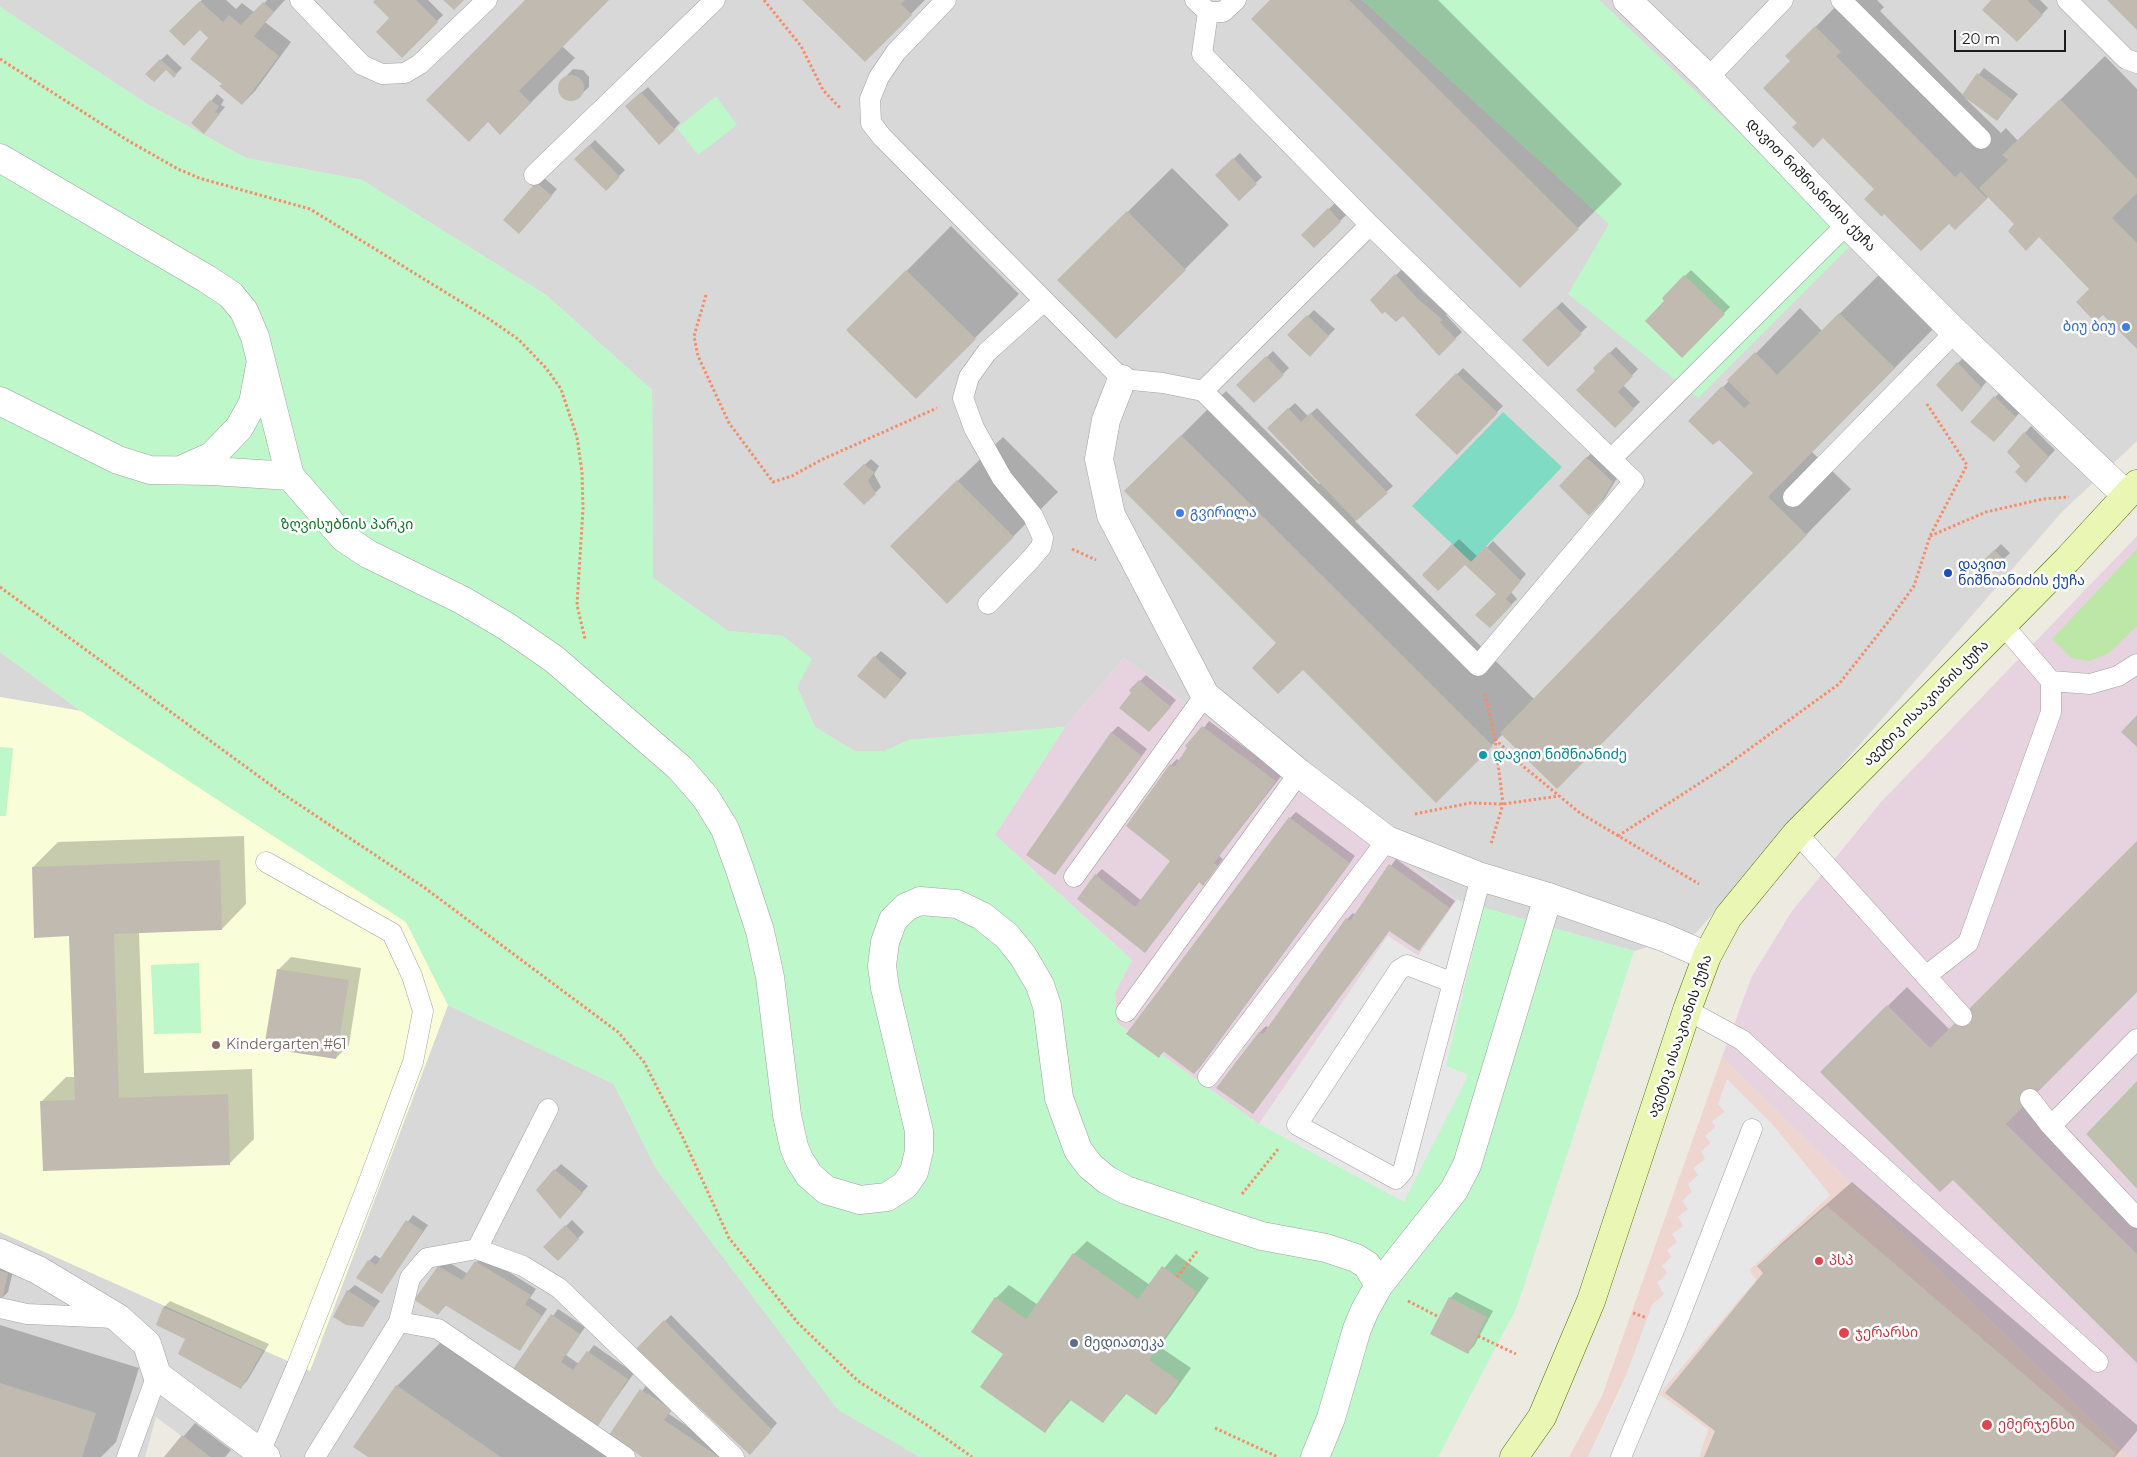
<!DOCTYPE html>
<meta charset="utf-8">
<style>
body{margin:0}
#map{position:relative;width:2137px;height:1457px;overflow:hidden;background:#edebe1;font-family:Montserrat,sans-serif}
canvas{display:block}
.scale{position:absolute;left:1954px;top:30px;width:112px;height:22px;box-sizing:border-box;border:2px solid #1b1b1b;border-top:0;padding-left:6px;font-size:15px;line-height:18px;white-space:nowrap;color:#1b1b1b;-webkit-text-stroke:4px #fff;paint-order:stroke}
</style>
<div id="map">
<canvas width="2137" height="1457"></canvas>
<div class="scale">20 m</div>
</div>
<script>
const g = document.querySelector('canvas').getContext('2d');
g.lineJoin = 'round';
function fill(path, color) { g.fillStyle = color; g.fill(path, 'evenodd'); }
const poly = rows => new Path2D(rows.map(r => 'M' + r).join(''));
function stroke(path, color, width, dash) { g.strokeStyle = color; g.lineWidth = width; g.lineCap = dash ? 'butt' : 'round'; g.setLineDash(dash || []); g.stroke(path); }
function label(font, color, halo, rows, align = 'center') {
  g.font = font + ' Montserrat,"Noto Sans Georgian",sans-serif'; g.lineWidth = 5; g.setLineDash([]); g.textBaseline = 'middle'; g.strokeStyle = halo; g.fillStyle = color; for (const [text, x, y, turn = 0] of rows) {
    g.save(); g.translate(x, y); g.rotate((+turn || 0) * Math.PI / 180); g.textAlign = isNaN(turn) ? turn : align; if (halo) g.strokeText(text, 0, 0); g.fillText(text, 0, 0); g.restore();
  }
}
fill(poly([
 [0,0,1362,0,1610,224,1854,242,1599,0,2137,0,2137,441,2061,513,1696,933,1634,951,1457,900,1124,658,1065,727,909,740,885,751,854,751,815,727,797,687,811,659,783,636,728,631,653,578,652,390,546,295,362,180,246,158,147,104,0,7],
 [0,652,81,711,0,697],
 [448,1005,614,1084,655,1167,838,1409,920,1457,210,1457,156,1417,145,1457,0,1457,0,1232,310,1370]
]), '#d9d8d8');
fill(poly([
 [1722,1057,2129,1457,1699,1457,1708,1429,1658,1394,1755,1280,1749,1270,1830,1195,1772,1124,1727,1080,1725,1112,1712,1122,1716,1126,1705,1159,1694,1168,1698,1175,1683,1226,1671,1257,1664,1294,1588,1457,1569,1457,1602,1396]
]), '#eed5d0');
fill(poly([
 [2137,536,2137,1081,2086,1134,2137,1189,2137,1457,2129,1457,1722,1057,1752,976,1792,911,1881,802],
 [1124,658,1457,900,1418,956,1388,936,1259,1124,1117,1023,1115,992,1132,960,995,835,1065,727]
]), '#e6d3df');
fill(poly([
 [0,697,81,711,406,922,448,1005,310,1371,0,1232]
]), '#f9fed9');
fill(poly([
 [2137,1081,2137,1189,2086,1134]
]), '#bec1ad');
fill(poly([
 [2137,549,2137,626,2109,653,2090,661,2071,658,2052,639]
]), '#bde7a7');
fill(poly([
 [1362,0,1599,0,1854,242,1698,398,1568,294,1609,224],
 [0,7,147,104,246,158,362,180,546,295,652,390,653,578,728,631,783,636,812,659,797,687,815,727,854,751,884,751,909,740,1065,727,995,835,1132,960,1115,992,1117,1023,1259,1124,1468,1075,1446,1066,1481,915,1457,900,1634,951,1517,1307,1438,1457,920,1457,838,1410,655,1167,614,1084,448,1005,406,922,81,711,0,652],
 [716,96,737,125,698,155,677,128],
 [0,747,13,748,6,816,0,816],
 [199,963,201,1033,154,1034,151,965]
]), '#bdf7ca');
fill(poly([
 [1503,412,1562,467,1471,562,1412,506]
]), '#80dbc5');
fill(poly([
 [1457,900,1481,915,1446,1066,1468,1076,1404,1202,1259,1124,1388,936,1418,956],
 [1727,1079,1772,1124,1830,1195,1749,1270,1756,1280,1659,1394,1708,1429,1699,1457,1588,1457,1618,1397,1652,1305,1664,1294,1657,1283,1667,1273,1662,1266,1671,1257,1667,1250,1677,1242,1672,1234,1683,1226,1678,1217,1688,1209,1682,1201,1692,1192,1688,1184,1698,1175,1694,1169,1705,1159,1701,1151,1711,1143,1705,1136,1716,1126,1711,1122,1725,1112,1718,1104]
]), '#e7e7e7');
fill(poly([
 [202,0,226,0,236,9,242,3,255,13,267,0,285,0,265,22,291,42,255,91,242,104,223,84,210,38,200,28,171,31],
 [376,0,428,0,443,15,402,56,391,18],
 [527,0,608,0,562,46,575,58,500,134,488,121],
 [804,0,925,0,865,60],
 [1272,0,1438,0,1622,184,1520,286],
 [1842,0,1877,0,1884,7,1880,11,1963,95,1984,68,2018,94,1997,119,1964,97,2001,133,2006,128,2018,141,2105,56,2137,89,2137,348,2091,288,2040,236,2015,224,1989,196,1955,228,1949,222,1875,189,1823,136,1798,123,1792,61,1787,56],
 [1993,0,2040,0,2048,8,2017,41],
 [167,54,182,68,174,76,166,68,147,74],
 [573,69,583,70,589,77,589,87,575,100,566,100,559,93,559,84],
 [648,87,680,123,674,129,633,100],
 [217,94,224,100,221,105,225,107,204,132,193,123],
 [595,140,625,170,606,189,576,159],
 [1240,153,1262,177,1239,199,1217,175],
 [1172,168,1229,225,1116,338,1059,280],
 [543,177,557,189,525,226,505,220],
 [1335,203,1346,215,1314,247,1303,235],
 [951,226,1019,294,916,397,848,330],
 [1402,269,1423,292,1448,313,1446,315,1462,332,1439,354,1403,314,1372,300],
 [1691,270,1730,307,1682,356,1663,298],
 [1884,270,1939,323,1812,452,1851,489,1602,743,1503,734,1436,801,1126,491,1226,391,1319,484,1321,483,1268,428,1295,403,1308,416,1317,408,1393,486,1355,521,1534,699,1755,473,1719,438,1690,421,1800,308,1822,331],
 [1562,302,1587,327,1548,365,1523,340],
 [1314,310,1335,329,1310,355,1289,335],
 [1616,347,1638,369,1623,385,1640,402,1615,426,1594,368],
 [1273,351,1289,368,1254,402,1238,385],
 [1964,357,1987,381,1968,404,1958,363],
 [1463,368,1503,406,1457,453,1417,415],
 [2001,391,2022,410,2000,435,1972,422],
 [2031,426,2055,450,2032,475,2008,452],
 [1003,437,1058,492,947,602,936,502],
 [1593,452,1619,475,1604,499,1589,514,1586,458],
 [871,459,879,466,874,474,881,487,875,493,844,484],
 [1459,539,1478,557,1493,541,1526,574,1511,592,1517,599,1490,626,1498,594,1465,563,1423,575],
 [2001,544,2010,553,1984,579,1975,570],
 [881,651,907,673,891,691,875,657],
 [1146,675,1176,700,1155,725,1131,690],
 [1209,721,1282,775,1219,856,1223,859,1209,878,1203,884,1200,881,1145,952,1096,875,1102,869,1142,901,1172,861,1171,765,1177,759,1180,761],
 [1118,726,1147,749,1055,874,1112,732],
 [1296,812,1355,856,1200,1067,1194,1073,1165,1050,1159,1056,1290,818],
 [244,836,246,904,222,929,139,932,144,1073,252,1069,254,1139,229,1164,41,1102,66,1077,75,1077,71,935,33,867,58,842],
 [2137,843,2137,991,2024,1104,2137,1216,2137,1361,1953,1178,1821,1072,1907,987,1950,1030],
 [1396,859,1455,901,1419,950,1390,930,1253,1112,1260,1032,1266,1026,1269,1028,1347,919,1353,913,1356,915],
 [291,957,361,968,349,1045,336,1058,278,970],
 [561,1164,588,1186,566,1211,555,1170],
 [1852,1182,2137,1425,2137,1431,2115,1457,1706,1457,1716,1430,1764,1273,1758,1266,1783,1242],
 [413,1215,428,1225,382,1292,369,1261,375,1255,381,1259],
 [572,1220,584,1232,558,1259,545,1247],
 [1087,1241,1150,1285,1176,1254,1209,1278,1160,1347,1191,1368,1168,1400,1156,1413,1127,1393,1103,1422,1071,1400,1045,1431,1005,1354,996,1298,1009,1285,1038,1305,1074,1254],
 [482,1255,536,1289,530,1298,547,1309,520,1349,447,1304,438,1314,439,1267,445,1260,468,1274],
 [0,1263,14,1267,8,1292,2,1298,0,1298],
 [355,1285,380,1301,362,1325,348,1291],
 [1456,1292,1493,1311,1474,1346,1468,1352,1450,1298],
 [170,1301,269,1344,247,1381,241,1387,187,1338,157,1325,164,1307],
 [558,1309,585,1327,566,1355,579,1364,594,1345,634,1373,598,1424,515,1369],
 [671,1315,777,1423,756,1447,637,1349],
 [0,1325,139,1368,116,1442,101,1457,0,1457],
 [441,1342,609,1457,370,1457,397,1386],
 [647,1384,677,1402,669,1414,733,1457,644,1457,611,1435],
 [195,1423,231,1450,225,1457,166,1457]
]), '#0003');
fill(poly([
 [375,0,416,0,438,22,402,58,376,32,389,18,373,2],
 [443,0,464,0,454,10],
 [525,0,609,0,519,91,531,103,500,135,488,122,469,142,426,100],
 [802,0,905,0,901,4,912,15,865,62],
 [1270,0,1349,0,1579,229,1520,288,1251,19],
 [1991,0,2027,0,2043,15,2017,42,1982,10],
 [2107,0,2137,0,2137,30],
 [200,1,223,22,229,15,241,25,263,2,274,12,254,36,279,56,242,105,219,86,222,84,190,59,208,38,200,30,184,46,169,31],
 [1815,26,1841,52,1836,56,1955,177,1961,172,1987,199,1955,230,1949,224,1921,251,1884,214,1882,217,1864,199,1874,189,1823,138,1813,148,1792,127,1797,123,1763,88,1790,61,1785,56],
 [160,59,177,74,174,78,166,70,154,82,145,74],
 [1977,73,2013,100,1997,121,1962,95],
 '558 88a13 13 0 1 1 26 0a13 13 0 1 1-26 0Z',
 [641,92,675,130,659,145,625,106],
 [2060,99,2137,179,2137,193,2112,218,2137,243,2137,349,2103,315,2095,322,2076,302,2089,289,2039,237,2026,251,2008,231,2014,224,1979,188,2008,160,2002,155],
 [210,100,219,106,215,112,220,114,204,134,191,123],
 [589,145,620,177,606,191,574,159],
 [1233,158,1257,184,1239,201,1215,175],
 [536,182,552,196,519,234,503,220],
 [1328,208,1341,222,1314,248,1301,235],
 [1127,211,1186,270,1116,339,1057,280],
 [906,270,976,339,916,399,846,330],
 [1395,274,1417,298,1443,320,1440,322,1456,339,1439,356,1403,316,1396,322,1385,312,1382,314,1370,300],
 [1684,275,1725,314,1682,358,1645,321,1664,301,1662,298],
 [1556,307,1582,334,1548,367,1522,340],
 [1839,313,1895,368,1768,497,1807,535,1557,789,1500,733,1753,473,1719,440,1713,445,1688,421,1722,386,1744,408,1750,403,1727,380,1755,352,1777,375],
 [1307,315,1329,336,1310,357,1287,335],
 [1609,352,1633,376,1618,392,1634,409,1615,428,1576,390,1595,371,1593,368],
 [1266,356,1284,375,1254,403,1236,385],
 [1957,362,1982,388,1962,412,1936,385],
 [1456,373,1498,413,1457,455,1415,415],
 [1994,396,2016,417,1994,442,1970,422],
 [1288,408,1301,422,1310,413,1388,493,1356,521,1267,428],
 [2024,432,2049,457,2026,483,2015,472,2020,466,2007,452],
 [1181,435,1493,746,1436,803,1303,670,1278,694,1252,668,1276,643,1124,491],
 [1586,457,1613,482,1598,506,1589,516,1559,486],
 [864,464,874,472,868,481,876,494,864,505,843,484],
 [957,480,1014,537,947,604,890,546],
 [1452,544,1471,562,1486,546,1521,581,1506,599,1512,605,1490,628,1475,615,1496,594,1465,565,1438,591,1422,575],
 [1994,550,2005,560,1984,580,1974,570],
 [874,656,901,680,885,699,857,676],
 [1139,680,1171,707,1149,732,1119,708,1131,693,1129,690],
 [2137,715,2137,747,2121,732],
 [1202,726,1276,781,1214,863,1218,866,1203,886,1199,882,1145,953,1077,899,1095,874,1135,907,1170,861,1126,826,1170,764,1174,767,1187,748,1185,746],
 [1111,732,1142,756,1055,875,1026,855],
 [1289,817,1350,863,1194,1074,1163,1051,1159,1058,1126,1034],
 [2137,841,2137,992,2006,1124,2137,1254,2137,1363,1953,1180,1940,1192,1820,1072,1887,1005,1930,1048],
 [220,860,222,930,114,934,119,1098,228,1094,230,1165,43,1171,40,1101,75,1100,69,936,34,938,32,867],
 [1389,864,1450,908,1419,951,1389,931,1253,1114,1216,1088,1259,1032,1263,1034,1346,918,1350,921],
 [277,969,349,980,336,1059,264,1048],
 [554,1169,583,1193,560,1219,536,1190],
 [1827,1206,2116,1453,2113,1457,1704,1457,1715,1431,1665,1393,1763,1273,1757,1266],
 [406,1220,423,1231,382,1294,356,1278,368,1260,376,1265],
 [565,1225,579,1239,558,1261,543,1247],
 [1073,1253,1138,1299,1162,1266,1197,1292,1149,1360,1179,1381,1156,1415,1125,1393,1103,1423,1069,1399,1045,1433,980,1387,1003,1354,971,1332,995,1297,1026,1319],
 [475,1261,531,1295,525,1304,542,1316,520,1351,445,1305,438,1315,414,1300,438,1266,462,1280],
 [0,1271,8,1273,2,1300,0,1299],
 [347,1290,375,1308,363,1327,346,1325,333,1317],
 [1449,1297,1487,1317,1468,1354,1430,1334],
 [163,1307,263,1351,241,1389,178,1354,185,1339,156,1325],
 [551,1314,580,1334,561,1362,573,1370,587,1351,628,1379,598,1426,513,1369],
 [664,1320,772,1430,750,1455,636,1349],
 [0,1383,96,1413,82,1457,0,1457],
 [396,1385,501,1457,368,1457,353,1447],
 [640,1389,672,1409,664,1420,719,1457,642,1457,609,1435],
 [182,1435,210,1457,164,1457]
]), '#c1bab1');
const service = poly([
 [300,0,362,65,382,74,405,73,420,64,487,0],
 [946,0,896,52,879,77,870,99,871,123,882,137,1122,379,1163,383,1203,391,1370,225],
 [1195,0,1208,12,1223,12,1236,0],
 [1841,0,1981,139],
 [2067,0,2126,59,2137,63],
 [1208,12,1202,54,1370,225,1611,459],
 [1708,78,1783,0],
 [534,175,715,0],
 [1203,391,1478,666,1634,481,1611,459,1847,224],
 [1793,497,1955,332],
 [988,604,1030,560,1041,547,1043,538,1033,516,1002,478,974,428,963,398,969,377,987,352,1044,301],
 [2051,681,2090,684,2118,676,2137,664],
 [1797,833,1962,1016],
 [1074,877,1205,695],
 [1926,976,1968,943,2051,712,2051,681,2003,625],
 [1451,982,1407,965,1399,970,1297,1125,1396,1179,1403,1171,1481,877],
 [1687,1010,1742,1040,2098,1362],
 [1126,1012,1299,773],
 [1208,1077,1387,840],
 [2030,1099,2051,1126,2137,1218],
 [2051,1126,2137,1039],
 [477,1249,548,1109],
 [0,1308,27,1314,115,1318],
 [399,1322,410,1278,427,1258,477,1249,523,1266,559,1288,734,1457],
 [260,1452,297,1366,368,1184,413,1062,423,1011,412,976,392,933,266,862],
 [127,1457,157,1375],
 [315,1457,399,1322,438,1329,625,1457],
 [1621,1457,1675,1328,1752,1129]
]);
const pedestrian = poly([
 [0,158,207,279,231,295,244,311,255,337,290,476],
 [0,401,118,460,150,470,212,471,290,476,344,538,368,554,462,600,506,626,554,659,680,768,706,798,725,829,739,867,760,931,770,977,787,1115,794,1147,799,1159,809,1175,826,1190,860,1200,887,1197,905,1185,914,1172,919,1151,919,1131,885,988,882,966,885,942,893,920,906,907,920,901,957,904,982,916,1007,936,1023,956,1040,985,1047,1006,1059,1098,1078,1150,1090,1166,1107,1180,1126,1190,1219,1222,1262,1236,1326,1248,1356,1258,1367,1265,1379,1285],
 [183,469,212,456,239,428,253,403,260,366],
 [1315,1457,1331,1418,1357,1329,1365,1310,1379,1285,1454,1190,1467,1165,1548,897]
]);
const minor = poly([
 [1627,0,1708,78,1847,224,1955,332,2126,495],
 [1122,379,1106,420,1099,459,1111,515,1205,695,1299,773,1387,840,1481,877,1548,897,1663,937,1707,956],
 [0,1253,38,1270,118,1318,147,1344,157,1375,266,1457]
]);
const secondary = poly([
 [1514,1457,1542,1417,1591,1301,1687,1010,1707,956,1728,917,1797,833,2067,560,2137,484]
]);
stroke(service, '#a2a2a2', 21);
stroke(pedestrian, '#a2a2a2', 29);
stroke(minor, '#a2a2a2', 29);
stroke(secondary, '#546e07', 29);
stroke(poly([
 [764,0,801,46,823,90,841,109],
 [0,59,127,140,178,169,199,178,310,209,489,319,518,339,546,368,561,389,577,437,582,472,583,509,577,605,585,639],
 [706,295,694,336,698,356,729,423,773,482,792,476,821,460,937,408],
 [1930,536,1986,512,2043,499,2069,497],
 [1072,549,1096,560],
 [0,587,283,794,425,888,618,1032,644,1062,683,1138,729,1238,798,1323,858,1381,927,1425,972,1457],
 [1485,694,1495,739,1503,804,1491,844],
 [1495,739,1524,767,1580,813,1699,884],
 [1415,814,1470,803,1503,804,1559,796],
 [1618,836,1723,768,1839,684,1888,622,1914,586,1930,536,1967,465,1927,404],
 [1242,1194,1279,1148],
 [1177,1277,1198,1250],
 [1408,1301,1439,1317],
 [1633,1313,1647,1318],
 [1478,1336,1516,1354],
 [1215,1428,1278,1457]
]), '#f68c69', 3, [2.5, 2.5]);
stroke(service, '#fff', 20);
stroke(pedestrian, '#fff', 28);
stroke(minor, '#fff', 28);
stroke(secondary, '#eaf7b4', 28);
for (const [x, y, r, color] of [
 [2126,327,5,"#3f7fe0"],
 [1180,513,5,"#3f7fe0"],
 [1948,573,5,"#1a4fb4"],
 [1483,755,5,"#0f9aa8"],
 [216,1045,5,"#8d6e63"],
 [1819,1261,5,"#e0444e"],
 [1844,1333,6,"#e0444e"],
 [1074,1343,5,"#5c6f8a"],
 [1987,1425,6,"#e0444e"]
]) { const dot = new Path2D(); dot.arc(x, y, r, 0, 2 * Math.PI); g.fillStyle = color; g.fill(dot); stroke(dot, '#fff', 2); }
label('14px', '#1b1b1b', '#fff', [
 ["დავით ნიშნიანიძის ქუჩა",1811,185,46],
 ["ავეტიკ ისააკიანის ქუჩა",1926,703,-45],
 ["ავეტიკ ისააკიანის ქუჩა",1680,1036,-71]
]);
label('14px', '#366cbe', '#fff', [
 ["ბიუ ბიუ",2116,327],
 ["გვირილა",1190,513,"left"]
], 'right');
label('14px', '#0d7525', '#fff', [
 ["ზღვისუბნის პარკი",347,525]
]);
label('14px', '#164399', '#fff', [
 ["დავით",1958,565],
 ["ნიშნიანიძის ქუჩა",1958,581]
], 'left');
label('14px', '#0d838f', '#fff', [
 ["დავით ნიშნიანიძე",1493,755]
], 'left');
label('14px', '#785e54', '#fff', [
 ["Kindergarten #61",226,1045]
], 'left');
label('14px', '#be3a42', '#fff', [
 ["პსპ",1829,1261],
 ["ჯერარსი",1855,1333],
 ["ემერჯენსი",1998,1425]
], 'left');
label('14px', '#4e5e75', '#fff', [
 ["მედიათეკა",1084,1343]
], 'left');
</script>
